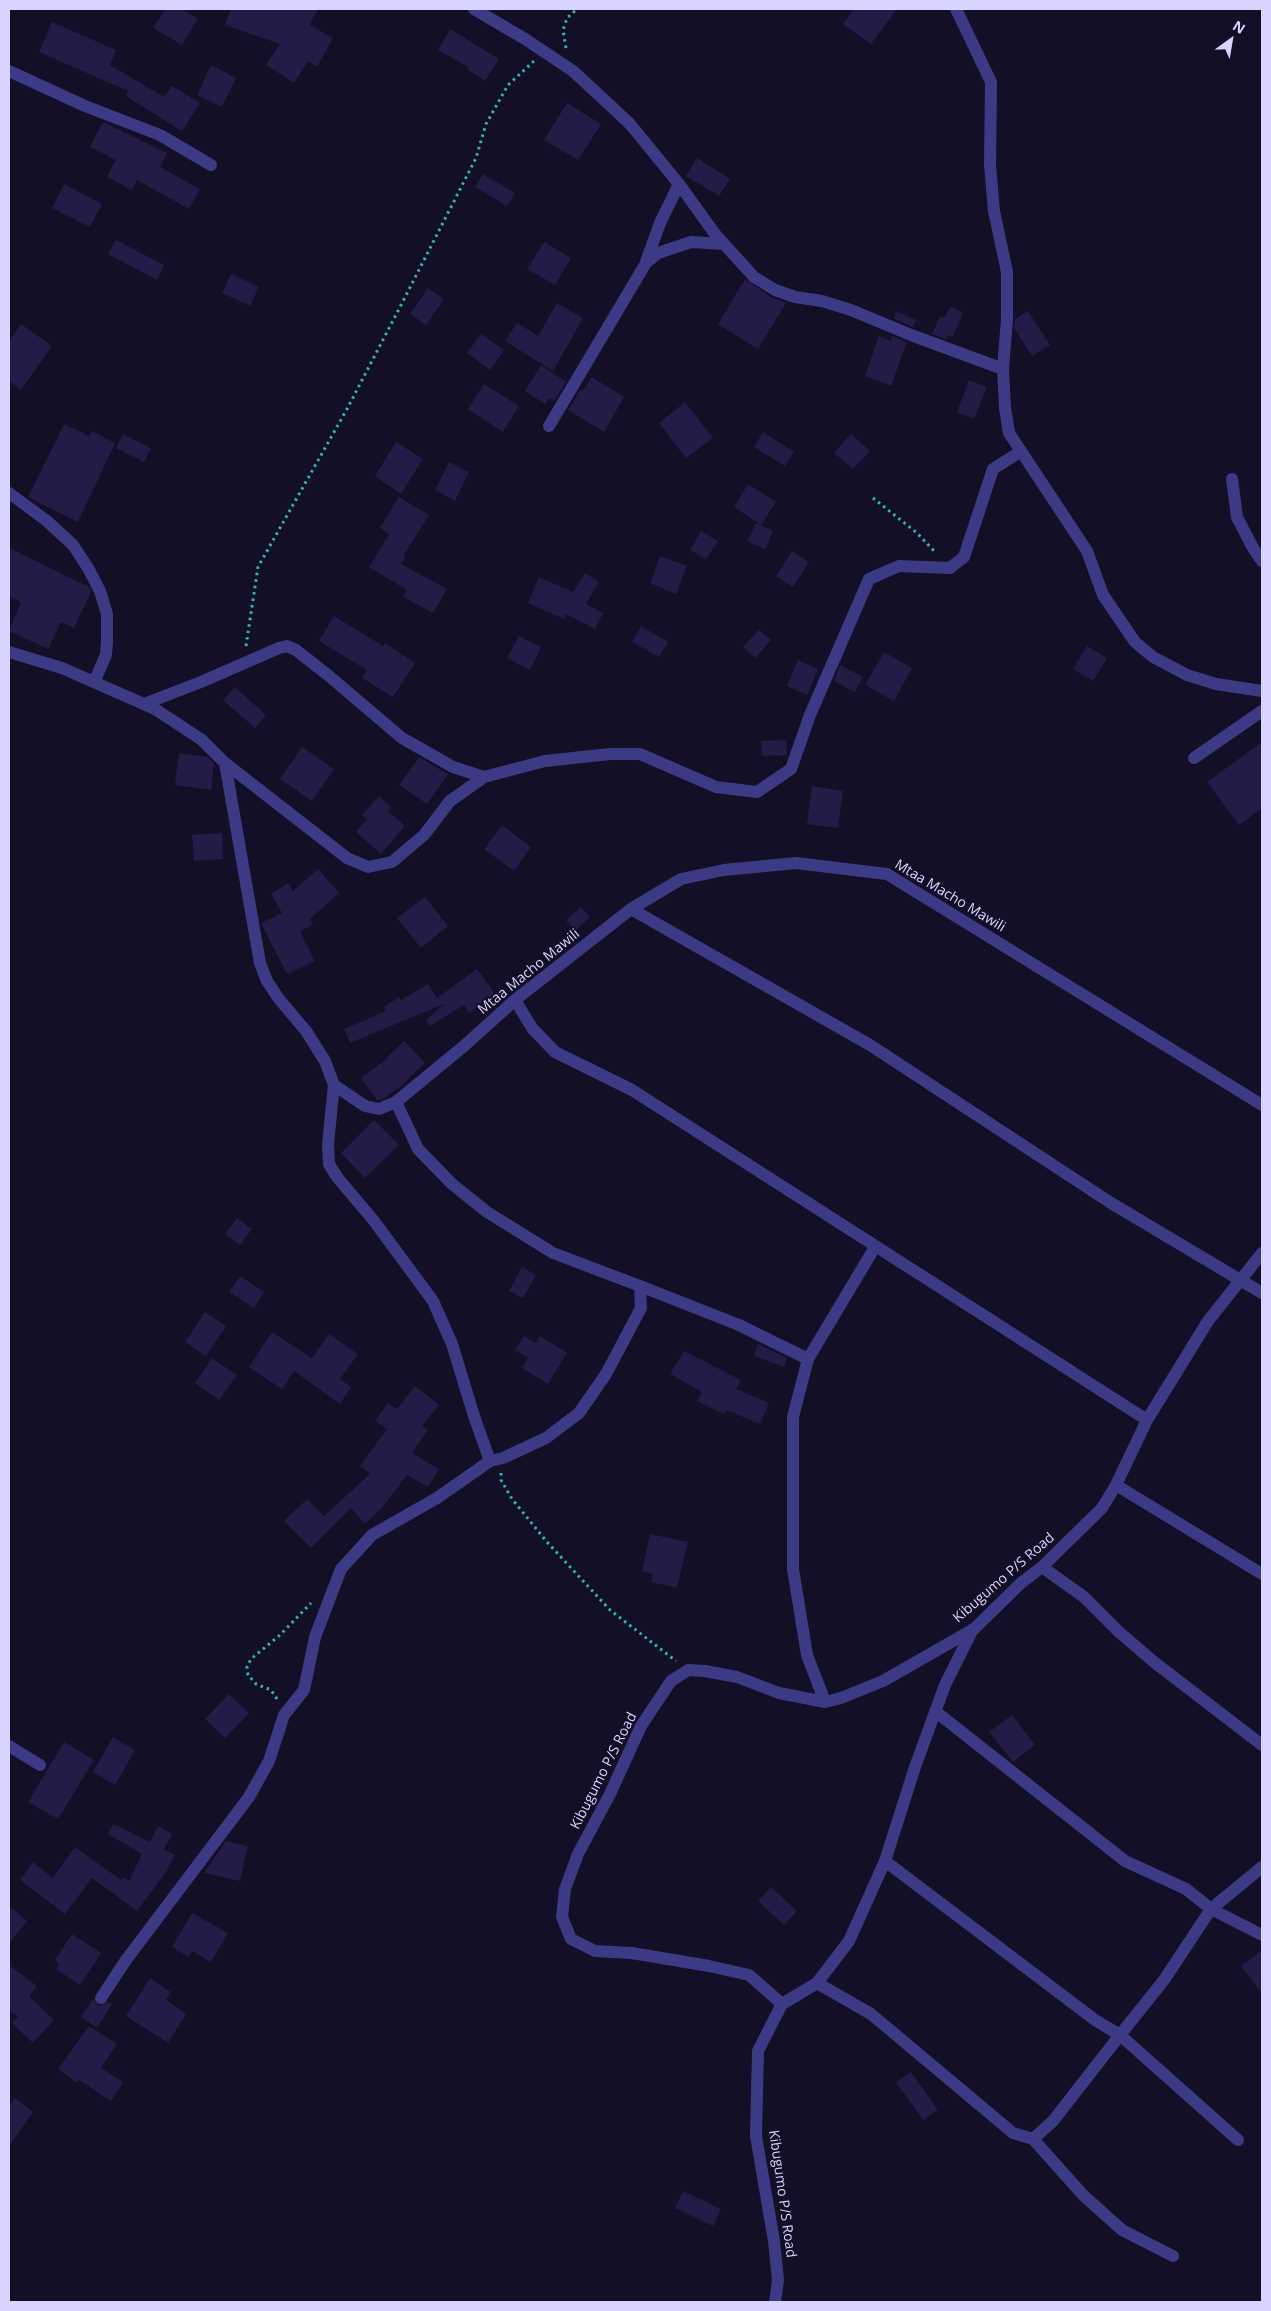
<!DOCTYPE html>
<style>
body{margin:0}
#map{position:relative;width:1271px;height:2311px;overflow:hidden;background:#130f26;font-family:"Open Sans",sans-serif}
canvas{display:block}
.frame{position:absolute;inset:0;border:10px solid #d9d4ff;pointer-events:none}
.north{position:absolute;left:1206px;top:15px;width:50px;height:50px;-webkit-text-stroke:4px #130f26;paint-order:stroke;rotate:32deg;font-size:14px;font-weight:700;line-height:20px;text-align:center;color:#d9d4ff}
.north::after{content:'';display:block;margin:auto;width:18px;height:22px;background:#d9d4ff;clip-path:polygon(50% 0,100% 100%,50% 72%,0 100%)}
</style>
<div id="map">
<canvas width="1271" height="2311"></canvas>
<div class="frame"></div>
<div class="north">N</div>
</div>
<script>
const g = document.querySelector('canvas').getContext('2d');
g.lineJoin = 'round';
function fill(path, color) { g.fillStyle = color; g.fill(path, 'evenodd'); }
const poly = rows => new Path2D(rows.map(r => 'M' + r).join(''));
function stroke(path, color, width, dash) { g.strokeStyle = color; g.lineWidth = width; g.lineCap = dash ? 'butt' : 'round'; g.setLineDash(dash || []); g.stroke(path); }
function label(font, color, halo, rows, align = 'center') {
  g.font = font + ' "Open Sans",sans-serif'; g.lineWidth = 4; g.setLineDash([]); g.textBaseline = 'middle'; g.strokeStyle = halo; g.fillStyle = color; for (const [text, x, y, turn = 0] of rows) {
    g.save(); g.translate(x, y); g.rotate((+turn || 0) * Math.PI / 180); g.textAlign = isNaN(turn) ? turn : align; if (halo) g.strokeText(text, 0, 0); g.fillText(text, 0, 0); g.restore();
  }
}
fill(poly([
 [165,9,182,9,198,19,182,45,153,28],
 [231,9,318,9,310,25,333,38,317,67,308,61,294,83,266,65,280,44,225,25],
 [854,9,897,9,871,44,843,24],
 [52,22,116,50,110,65,164,97,172,86,200,103,182,131,126,96,128,91,39,52],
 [450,29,499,59,485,81,467,69,468,67,438,50],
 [211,65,236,78,222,107,197,95],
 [567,103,601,124,578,160,544,140],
 [103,122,167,153,160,167,200,189,189,209,137,180,132,190,107,177,116,160,90,147],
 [697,158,730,179,719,196,686,176],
 [483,174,515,193,507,206,475,187],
 [64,184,102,204,90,227,52,208],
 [116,240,164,265,157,280,108,254],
 [544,242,571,258,555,285,527,269],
 [231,274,259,287,250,306,222,293],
 [745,279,771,297,786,303,758,349,718,324],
 [428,288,444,299,426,325,410,314],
 [557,303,583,318,553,371,505,341,517,323,538,336],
 [951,306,963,313,953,337,948,335,946,339,932,334,940,316,944,318],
 [896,311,916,320,913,327,894,319],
 [1028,311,1050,345,1032,356,1014,328,1015,319],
 [21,324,52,346,21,390,9,381,9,341],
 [481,334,504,350,490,370,467,353],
 [879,336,891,341,892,336,907,342,891,386,865,376],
 [541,365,566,382,554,401,549,398,545,404,525,391],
 [592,377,624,397,604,432,568,410,580,390,582,392],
 [969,380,987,387,974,419,957,412],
 [484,384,519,406,503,432,468,409],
 [685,402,713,438,686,458,659,423],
 [64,424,89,436,92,431,115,443,78,522,28,497],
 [763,432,794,452,785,466,754,447],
 [123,434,151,448,144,462,116,448],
 [851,434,870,451,853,469,834,453],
 [396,442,423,459,401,494,375,476],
 [449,462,469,472,455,501,435,490],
 [748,484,776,502,761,525,734,507],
 [399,497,429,515,404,555,406,556,401,564,447,589,433,613,403,597,407,590,369,567,389,534,380,528],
 [756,523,773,531,765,549,747,541],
 [701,531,718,541,706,559,690,550],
 [9,548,89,587,91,592,74,628,61,622,48,649,9,631,21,602,9,596],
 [792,551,809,562,793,587,776,576],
 [660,556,687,566,676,594,650,583],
 [585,573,599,582,586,604,603,613,595,629,566,614,564,619,528,603,539,577,573,592],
 [334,616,383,646,385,643,415,663,393,697,362,678,367,670,319,641],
 [641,626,668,642,659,657,632,642],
 [759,630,771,640,755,658,743,647],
 [519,636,541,647,530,670,507,658],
 [1087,646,1107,658,1093,681,1073,669],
 [884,652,912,668,894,701,865,685],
 [798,660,818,669,807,695,787,686],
 [840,665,863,677,855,692,834,681],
 [235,687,266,715,255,728,223,700],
 [786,740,787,755,762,756,761,741],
 [1262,742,1262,808,1239,825,1207,782],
 [302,747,334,769,312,801,280,779],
 [179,753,208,757,214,763,211,790,175,785],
 [419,757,448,774,427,804,399,785],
 [812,786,843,791,838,828,807,824],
 [379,796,391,807,388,811,405,826,381,854,356,832,367,819,362,815],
 [502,825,531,847,514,871,484,849],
 [222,833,223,859,194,861,192,835],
 [318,869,339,893,310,919,313,925,300,931,315,961,287,974,261,923,282,913,271,894,288,883,293,891],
 [425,897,448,926,421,948,397,918],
 [581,907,590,917,575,931,566,920],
 [477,969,495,994,469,1013,464,1005,430,1026,426,1020,444,1004,350,1043,344,1029,386,1011,384,1007,399,997,401,1000,428,984,437,998],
 [404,1041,425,1063,401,1086,383,1099,377,1100,361,1078,388,1058,387,1057],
 [374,1120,399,1145,365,1178,341,1153],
 [237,1218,252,1229,240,1245,225,1234],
 [522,1267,536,1275,523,1298,509,1291],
 [240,1276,264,1292,254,1308,229,1292],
 [205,1312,226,1326,206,1356,185,1342],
 [272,1332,312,1358,329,1334,358,1354,340,1379,351,1387,340,1404,294,1371,282,1389,249,1367],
 [524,1336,536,1343,540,1336,567,1353,548,1384,522,1368,528,1358,515,1350],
 [758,1344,787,1358,784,1367,754,1356],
 [684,1351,741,1380,736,1389,769,1403,760,1424,726,1410,724,1414,697,1401,702,1392,670,1374],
 [212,1358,237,1375,219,1400,195,1383],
 [415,1386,439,1405,422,1426,428,1430,412,1453,439,1469,428,1487,407,1475,381,1509,365,1524,351,1508,311,1548,284,1521,307,1499,324,1516,370,1474,360,1466,387,1429,375,1421,388,1403,397,1409],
 [650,1534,688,1542,677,1588,651,1582,653,1574,642,1571],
 [229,1694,249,1713,225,1738,205,1719],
 [1012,1715,1035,1745,1013,1762,989,1732],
 [113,1737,135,1750,115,1785,93,1772],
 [64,1742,94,1760,58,1819,28,1802],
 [113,1824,150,1842,158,1826,172,1834,164,1849,175,1855,166,1872,137,1911,92,1878,65,1914,20,1880,33,1862,53,1878,75,1847,121,1880,123,1877,129,1881,142,1854,108,1834],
 [226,1841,248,1846,240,1881,204,1873],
 [771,1887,797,1911,784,1925,758,1901],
 [9,1906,27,1921,9,1943],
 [192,1913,228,1933,211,1962,192,1951,189,1957,172,1947],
 [72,1934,101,1953,80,1985,56,1969,59,1964,55,1960],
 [1262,1950,1262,1994,1241,1966],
 [9,1965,37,1986,29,1996,54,2020,33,2043,12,2023,18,2017,9,2010],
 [150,1978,171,1992,166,2000,186,2014,168,2043,126,2016],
 [93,1999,100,2006,108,2002,112,2004,97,2028,81,2017],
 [89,2026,117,2044,101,2068,123,2082,111,2101,79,2080,77,2083,58,2069],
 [911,2072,938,2110,923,2120,896,2082],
 [15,2098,33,2112,9,2146,9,2106],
 [683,2191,721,2209,713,2226,675,2208]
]), '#241b47');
stroke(poly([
 [566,48,563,30,567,18,577,9],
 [873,498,917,533,936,553],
 [246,646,258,567,347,409,399,309,476,158,486,124,508,85,534,61],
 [501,1473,501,1480,512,1499,547,1542,610,1610,676,1661],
 [277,1699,271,1690,256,1684,248,1675,247,1667,251,1659,280,1635,311,1603]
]), '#2fb8b0', 3, [2.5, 4]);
stroke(poly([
 [474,9,525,39,573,71,614,109,630,124,679,184,715,234,754,277,775,290,795,297,822,301,851,310,911,335,1003,369],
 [956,9,991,82,990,165,994,211,1007,272,1007,319,1003,369,1005,408,1009,433,1087,551,1103,595,1135,642,1153,657,1187,675,1216,684,1262,691],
 [9,71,85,106,160,135,211,165],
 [646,262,660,223,679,184],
 [549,426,646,263,658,253,691,242,724,244],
 [1232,479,1237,517,1253,548,1262,561],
 [9,493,47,521,73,545,88,568,100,591,107,614,107,642,106,655,94,682],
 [9,652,62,668,155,709,202,740,225,763,260,963,267,981,279,999,306,1031,325,1061,334,1085,328,1144,329,1164,337,1177,374,1221,433,1301,452,1344,474,1416,490,1461],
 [144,704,201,682,279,648,287,646,296,650,329,676,402,738,453,767,484,777],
 [1194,758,1262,711],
 [225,763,347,858,368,867,392,862,424,835,450,801,484,777,545,761,610,754,640,754,716,787,757,792,791,769,810,715,869,579,899,566,950,568,964,557,993,469,1020,452],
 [631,909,870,1045,1111,1203,1262,1293],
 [515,1000,532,1028,555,1052,632,1090,1147,1420],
 [334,1085,365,1106,379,1109,396,1102,464,1046,515,1000,631,909,681,879,724,870,796,863,887,874,1262,1105],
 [640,1286,739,1325,808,1359],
 [1116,1485,1262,1574],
 [1042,1567,1084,1597,1119,1632,1154,1662,1262,1745],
 [825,1702,807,1655,793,1569,793,1417,808,1359,875,1247],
 [935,1711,1125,1861,1186,1889,1211,1909,1262,1867],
 [9,1746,40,1765],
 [885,1861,1095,2020,1120,2035,1164,1980,1211,1909,1262,1935],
 [817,1983,871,2014,1013,2133,1033,2139,1053,2121,1120,2035,1238,2140],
 [101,1998,126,1960,249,1797,269,1761,284,1715,304,1690,315,1637,341,1569,372,1535,437,1498,490,1461,503,1458,546,1438,579,1413,606,1374,641,1308,640,1286,553,1253,487,1212,452,1184,418,1149,396,1102],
 [782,2004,817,1983,849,1941,885,1861,915,1767,945,1685,973,1629],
 [1033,2139,1083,2195,1122,2230,1173,2256],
 [775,2302,778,2280,774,2241,756,2136,758,2051,782,2004,749,1975,709,1966,632,1953,595,1951,571,1939,562,1917,565,1889,578,1854,610,1794,641,1726,671,1681,688,1670,705,1671,737,1677,779,1693,825,1702,841,1698,883,1681,974,1629,1021,1583,1042,1567,1102,1508,1116,1485,1147,1420,1208,1321,1262,1253]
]), '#3d3a85', 12);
label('14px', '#d9d4ff', '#130f26', [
 ["Mtaa Macho Mawili",950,896,31],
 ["Mtaa Macho Mawili",529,972,-39],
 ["Kibugumo P/S Road",1004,1578,-41],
 ["Kibugumo P/S Road",604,1771,-63],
 ["Kibugumo P/S Road",782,2194,82]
]);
</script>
